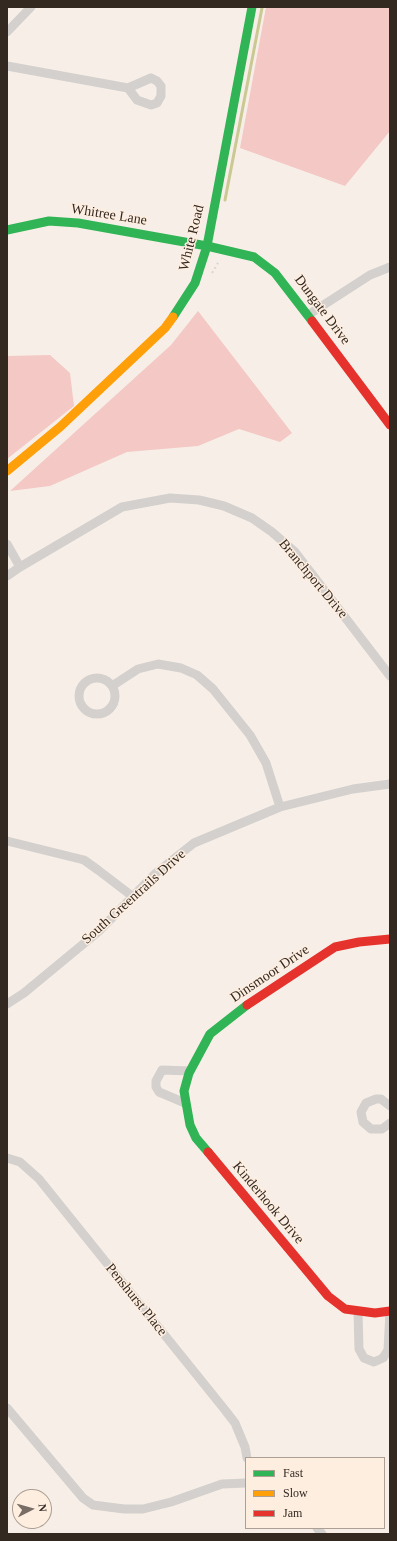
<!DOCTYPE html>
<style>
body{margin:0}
#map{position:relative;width:397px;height:1541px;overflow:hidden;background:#f7efe7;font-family:Georgia,serif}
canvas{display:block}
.frame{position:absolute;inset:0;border:8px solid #332921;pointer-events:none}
.legend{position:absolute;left:245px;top:1457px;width:140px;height:72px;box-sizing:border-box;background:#feeee0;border:1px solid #ad9f94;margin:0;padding:5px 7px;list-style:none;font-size:12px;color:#332921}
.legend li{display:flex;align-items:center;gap:8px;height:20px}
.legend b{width:20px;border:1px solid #ad9f94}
.north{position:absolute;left:12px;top:1489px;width:40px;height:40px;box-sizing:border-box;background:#feeee0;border:1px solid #ad9f94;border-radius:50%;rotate:84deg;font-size:11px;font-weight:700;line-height:16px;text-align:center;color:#332921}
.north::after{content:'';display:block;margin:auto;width:14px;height:18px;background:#786e66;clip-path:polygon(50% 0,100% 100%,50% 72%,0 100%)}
</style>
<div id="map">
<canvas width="397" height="1541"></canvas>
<div class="frame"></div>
<ul class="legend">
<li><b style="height:5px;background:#30b455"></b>Fast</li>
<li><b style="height:5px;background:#ff9f0a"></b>Slow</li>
<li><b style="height:5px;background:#e5322d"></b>Jam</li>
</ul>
<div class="north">N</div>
</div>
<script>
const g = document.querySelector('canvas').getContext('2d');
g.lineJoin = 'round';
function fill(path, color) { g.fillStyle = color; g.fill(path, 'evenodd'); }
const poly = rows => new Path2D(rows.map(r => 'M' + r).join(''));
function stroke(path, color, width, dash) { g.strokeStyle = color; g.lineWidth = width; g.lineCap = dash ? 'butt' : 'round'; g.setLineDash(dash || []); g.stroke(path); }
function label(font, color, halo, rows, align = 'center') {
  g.font = font + ' Georgia,serif'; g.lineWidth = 3; g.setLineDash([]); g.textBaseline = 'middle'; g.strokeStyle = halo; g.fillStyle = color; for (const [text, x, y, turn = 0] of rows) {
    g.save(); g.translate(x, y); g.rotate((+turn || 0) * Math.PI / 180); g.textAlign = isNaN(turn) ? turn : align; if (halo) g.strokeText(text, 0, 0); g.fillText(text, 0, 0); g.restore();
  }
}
fill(poly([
 [266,7,390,7,390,131,345,186,240,148],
 [198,311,292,433,280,442,239,429,198,446,127,452,50,486,10,491,171,345],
 [50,355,70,373,74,406,7,459,7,356]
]), '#f3c8c5');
stroke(poly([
 [225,200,262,8]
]), '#cac893', 3);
stroke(poly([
 [212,273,219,261]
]), '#d9d6d3', 2, [2, 3]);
stroke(poly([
 [7,32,31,7],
 [7,66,128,88],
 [151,78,157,81,161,86,161,96,157,103,151,105,137,100,128,88,151,78],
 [308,315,370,275,390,267],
 [7,544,20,567,7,576],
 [20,567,122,507,170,498,199,500,224,506,252,518,272,532,295,552,390,676],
 '79 696a18 18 0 1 1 36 0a18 18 0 1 1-36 0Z',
 [112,686,138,669,158,664,181,668,197,675,213,689,250,735,266,763,280,807],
 [7,841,84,860,98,870,132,896],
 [7,1004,24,993,99,931,156,873,194,843,280,807,353,789,390,784],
 [185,1103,159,1092,156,1087,156,1081,162,1070,190,1071],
 [390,1106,381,1099,376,1099,366,1103,361,1112,363,1122,371,1129,382,1129,390,1123],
 [7,1158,20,1162,39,1179,225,1410,235,1423,245,1447,247,1458],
 [358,1312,359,1349,364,1358,374,1362,383,1358,388,1350,390,1311],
 [7,1408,83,1498,93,1505,124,1509,143,1509,171,1502,222,1484,246,1483],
 [317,1528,322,1534]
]), '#d4d0cd', 9);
stroke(poly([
 [7,230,49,221,78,223,207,246,254,257,275,273,312,321],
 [173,317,195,283,207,246,252,7],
 [208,1152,196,1138,190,1125,184,1091,189,1073,210,1034,247,1005]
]), '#30b455', 9);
stroke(poly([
 [7,471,60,427,165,328,173,317]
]), '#ff9f0a', 9);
stroke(poly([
 [312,321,390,425],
 [247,1005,335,947,359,942,390,939],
 [208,1152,328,1296,345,1309,375,1313,390,1311]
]), '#e5322d', 9);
label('14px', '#332921', '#feeee0', [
 ["Whitree Lane",109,215,9],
 ["White Road",192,238,-76],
 ["Dungate Drive",322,310,53],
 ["Branchport Drive",313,579,50],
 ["South Greentrails Drive",134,897,-42],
 ["Dinsmoor Drive",270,974,-34],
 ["Kinderhook Drive",268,1203,50],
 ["Penshurst Place",136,1300,51]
]);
</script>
